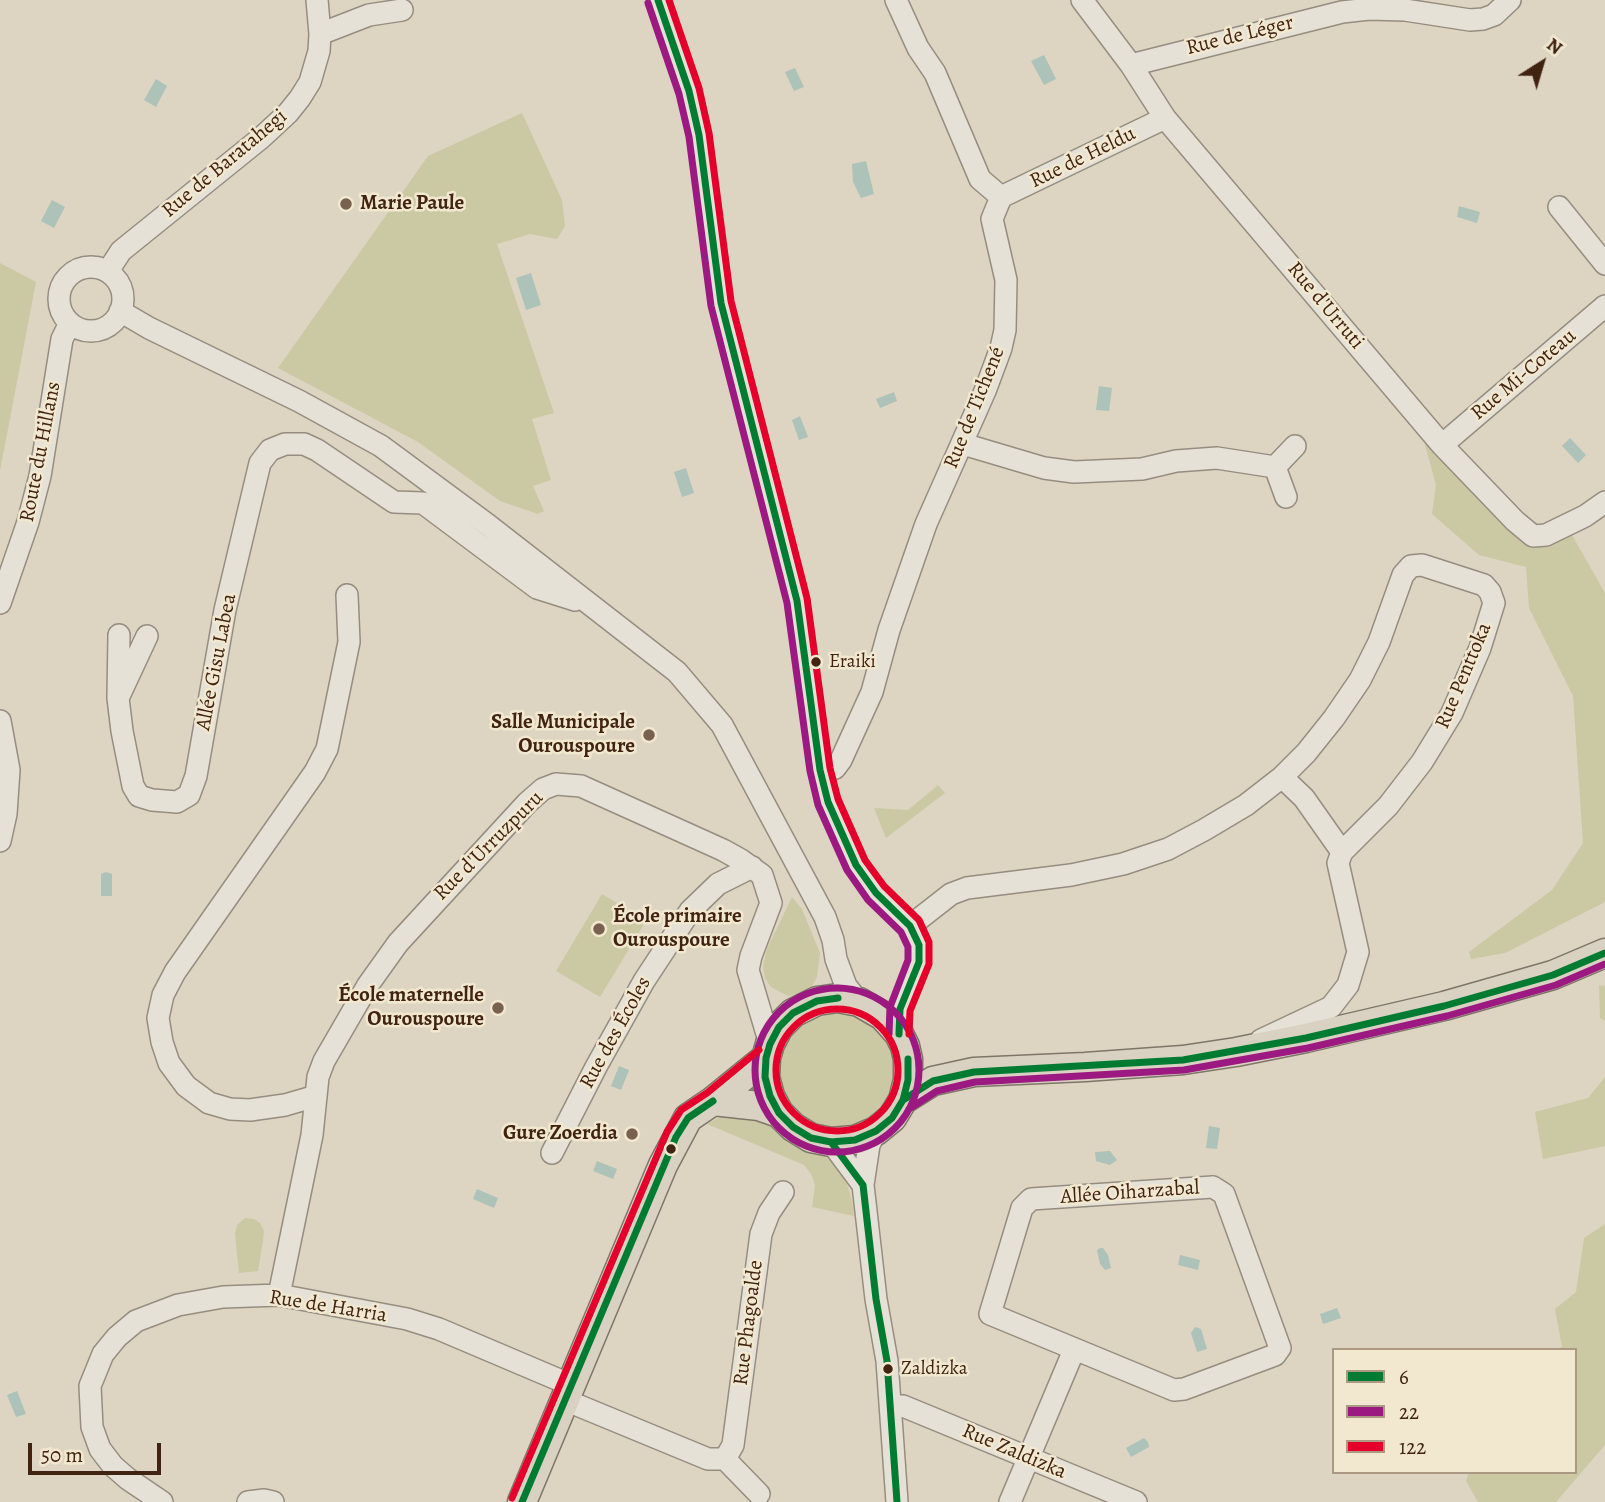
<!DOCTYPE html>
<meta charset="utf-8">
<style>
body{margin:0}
#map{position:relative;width:1605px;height:1502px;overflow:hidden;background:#ddd5c1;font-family:Alegreya,serif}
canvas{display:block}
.legend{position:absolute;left:1332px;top:1348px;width:245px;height:126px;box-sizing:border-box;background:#f1e8cf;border:2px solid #ab9983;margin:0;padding:9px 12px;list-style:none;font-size:21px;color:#412312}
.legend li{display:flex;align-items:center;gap:14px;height:35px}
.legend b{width:35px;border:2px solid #ab9983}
.north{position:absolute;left:1507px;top:28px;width:70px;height:70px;-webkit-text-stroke:5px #f1e8cf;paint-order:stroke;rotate:37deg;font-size:19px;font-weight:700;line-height:28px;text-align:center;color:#412312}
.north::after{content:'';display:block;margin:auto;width:24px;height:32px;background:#412312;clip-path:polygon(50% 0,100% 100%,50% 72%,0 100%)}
.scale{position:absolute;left:28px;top:1443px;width:133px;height:32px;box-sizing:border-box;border:4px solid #412312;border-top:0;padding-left:9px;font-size:21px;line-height:24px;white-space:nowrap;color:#412312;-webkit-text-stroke:5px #f1e8cf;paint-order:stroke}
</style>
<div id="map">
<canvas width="1605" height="1502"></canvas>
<ul class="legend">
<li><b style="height:9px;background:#007c32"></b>6</li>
<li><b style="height:9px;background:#9c1981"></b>22</li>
<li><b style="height:9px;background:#e4002b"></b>122</li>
</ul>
<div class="north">N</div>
<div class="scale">50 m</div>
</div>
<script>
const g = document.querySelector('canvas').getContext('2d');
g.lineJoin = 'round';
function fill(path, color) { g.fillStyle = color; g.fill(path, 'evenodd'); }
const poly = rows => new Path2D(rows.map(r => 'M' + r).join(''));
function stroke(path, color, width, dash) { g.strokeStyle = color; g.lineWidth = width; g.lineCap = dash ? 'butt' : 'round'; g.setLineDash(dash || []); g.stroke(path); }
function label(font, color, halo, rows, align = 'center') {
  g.font = font + ' Alegreya,serif'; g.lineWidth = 5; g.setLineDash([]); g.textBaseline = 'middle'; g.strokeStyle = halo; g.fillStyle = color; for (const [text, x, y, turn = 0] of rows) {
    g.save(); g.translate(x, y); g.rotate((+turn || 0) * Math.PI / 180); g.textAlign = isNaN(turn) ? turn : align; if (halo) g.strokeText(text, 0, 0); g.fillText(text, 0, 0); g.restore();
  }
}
fill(poly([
 [522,113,562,200,565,226,557,239,530,234,497,244,554,413,532,419,551,480,533,486,544,511,538,514,500,501,418,442,278,368,428,156],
 [0,263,36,282,0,471],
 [1421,430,1517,528,1572,535,1605,593,1605,902,1505,953,1471,959,1469,952,1552,890,1583,843,1573,696,1529,608,1526,567,1479,555,1432,514,1436,485],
 [938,785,945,793,886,838,874,808,908,810],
 [602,894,646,921,600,997,556,971],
 [792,897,802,909,820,953,817,977,812,986,805,992,788,996,771,987,765,978,763,966,767,949],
 [1599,985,1605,986,1605,1021,1600,1018],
 '778 1069a59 59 0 1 1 118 0a59 59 0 1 1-118 0Z',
 [1605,1077,1605,1146,1543,1159,1535,1112,1588,1098],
 [724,1115,763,1119,799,1148,824,1156,833,1162,847,1184,852,1201,854,1216,812,1207,815,1185,811,1174,804,1165,707,1124],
 [245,1218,254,1219,260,1223,264,1231,263,1240,258,1271,239,1273,235,1234,237,1225],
 [1605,1224,1605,1445,1556,1502,1478,1502,1466,1481,1469,1472,1575,1472,1575,1350,1549,1350,1562,1347,1555,1309,1576,1292,1584,1238]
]), '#cac9a3');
fill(poly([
 [1044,55,1056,79,1044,85,1031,61],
 [795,68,804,87,794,91,785,72],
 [156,79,167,86,156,107,144,100],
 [866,161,874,194,861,198,853,182,852,164],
 [52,200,65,207,54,228,41,221],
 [1459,206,1480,212,1477,223,1457,217],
 [531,273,541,305,526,310,516,278],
 [1099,386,1112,388,1109,411,1096,410],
 [894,392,897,401,880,408,876,399],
 [800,416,808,437,799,440,792,420],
 [1570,438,1586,455,1578,463,1562,446],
 [686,468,694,493,682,497,674,472],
 [106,872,112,874,112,896,101,896,101,874],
 [619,1066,629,1070,621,1090,611,1086],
 [1209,1126,1220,1128,1217,1149,1206,1148],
 [1110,1151,1117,1160,1110,1165,1096,1161,1095,1152],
 [597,1161,617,1169,613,1179,593,1171],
 [477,1189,498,1198,494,1208,473,1199],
 [1100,1248,1103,1248,1108,1255,1111,1268,1105,1270,1100,1264,1097,1250],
 [1180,1255,1200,1260,1198,1270,1178,1265],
 [1337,1308,1341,1318,1323,1324,1320,1314],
 [1195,1327,1201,1329,1207,1349,1197,1352,1191,1333],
 [17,1391,26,1414,16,1417,7,1395],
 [1144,1438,1148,1442,1149,1447,1131,1457,1126,1448]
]), '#adc2b8');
const minor = poly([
 [658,0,689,91,699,135,721,303,797,601,820,770,828,802,856,865,876,893,910,926,919,945,919,962,900,1009,899,1034],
 [1082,0,1131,65,1165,118,1442,445,1515,521,1533,536,1546,535,1585,516,1605,502],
 [320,34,369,15,402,10],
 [1131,65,1342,12,1369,9,1405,10,1470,20,1483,19,1494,15,1510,0],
 [1001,197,1165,118],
 [1559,207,1605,264],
 '59 299a32 32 0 1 1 64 0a32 32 0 1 1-64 0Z',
 [108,271,121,251,261,138,288,113,300,98,310,82,319,51,320,34,317,0],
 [120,311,149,328,299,401,381,446,488,525,677,672,722,725,825,917,833,940,836,959,846,986,859,1002],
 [963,444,1044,468,1074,472,1142,469,1176,461,1217,458,1275,467],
 [1442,445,1605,306],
 [1286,497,1275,467,1295,446],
 [0,603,28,522,40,476,62,339,70,323],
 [119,635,118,698,122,731,133,786,139,796,152,800,177,802,189,795,196,776,225,610,260,463,270,450,285,444,304,444,317,450,394,502,423,503,537,588,575,600],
 [119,696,147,636],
 [0,721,9,770,6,814,0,841],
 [820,770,835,768,841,760,872,692,889,630,926,524,985,391,1001,348,1005,330,1006,280,992,219,1001,197,980,179,935,73,918,48,896,0],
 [910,926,951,894,967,888,1071,875,1123,864,1168,849,1204,830,1246,805,1282,777,1306,753,1334,718,1360,680,1379,642,1403,575,1411,566,1422,565,1484,585,1490,592,1494,603,1480,648,1452,713,1422,762,1388,806,1342,852,1304,798,1282,777],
 [1261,1040,1331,1007,1348,985,1358,952,1338,863,1342,852],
 [316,1096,285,1105,250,1110,230,1109,209,1103,186,1086,169,1063,162,1042,158,1018,163,995,175,972,315,772,327,749,349,642,347,595],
 [876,1131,869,1145,863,1185,876,1299,887,1361,897,1502],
 [831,1142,863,1185],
 [552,1153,596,1067,644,981,690,911,718,884,752,867],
 [1213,1187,1224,1194,1280,1348,1275,1355,1184,1389,1174,1390,990,1314,1022,1208,1031,1199,1213,1187],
 [279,1295,312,1135,318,1077,324,1061,368,985,398,943,527,803,543,789,556,784,581,786,723,850,741,860,762,875,771,903,751,956,748,970,770,1044],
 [565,1400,708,1459,725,1459,733,1445,761,1234,769,1213,783,1192],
 [891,1406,903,1406,1136,1502],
 [725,1459,759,1494],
 [162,1502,128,1479,113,1466,100,1449,92,1427,90,1386,103,1354,117,1337,136,1321,178,1305,223,1297,279,1295,407,1319,439,1329,571,1385],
 [248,1502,264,1500,273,1502],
 [1010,1502,1074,1350]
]);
const major = poly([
 [903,1100,933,1081,974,1072,1085,1067,1183,1060,1236,1052,1306,1038,1444,1006,1553,975,1605,953],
 [713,1101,759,1106,779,1113],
 [522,1502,663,1165,688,1118,713,1101,766,1058,770,1044,779,1027,793,1013,817,1001,838,998,859,1002,883,1016,899,1034,905,1046,908,1059,908,1080,903,1100,892,1118,876,1131,855,1140,831,1142,811,1138,793,1127,779,1113,770,1096,765,1077,766,1058]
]);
stroke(minor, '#968d80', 24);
stroke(major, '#7f7569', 31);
stroke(minor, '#e5e1d6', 21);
stroke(major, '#d9d1c1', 28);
stroke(poly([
 [658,0,689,91,699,135,721,303,797,601,820,770,828,802,856,865,876,893,910,926,919,945,919,962,900,1009,899,1034],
 [838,998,817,1001,793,1013,779,1027,770,1044,766,1058,765,1077,770,1096,779,1113,793,1127,811,1138,831,1142,855,1140,876,1131,892,1118,903,1100,908,1080,908,1059],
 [903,1100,933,1081,974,1072,1183,1060,1306,1038,1444,1006,1553,975,1605,953],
 [831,1142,863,1185,876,1299,887,1361,897,1502],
 [522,1502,676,1137,688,1118,713,1101]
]), '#007c32', 7);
stroke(poly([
 [648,3,679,94,689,137,711,306,787,603,810,771,818,805,847,870,868,900,901,932,908,947,908,960,890,1007,889,1034],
 '755 1070a82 82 0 1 1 164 0a82 82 0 1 1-164 0Z',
 [909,1109,937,1091,975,1082,1184,1070,1308,1048,1447,1016,1556,985,1605,964]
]), '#9c1981', 7);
stroke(poly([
 [669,0,699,88,709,133,731,301,807,598,830,768,838,799,865,860,884,886,919,920,929,942,929,964,910,1011,909,1034],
 '776 1070a61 61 0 1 1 122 0a61 61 0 1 1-122 0Z',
 [512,1498,667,1132,681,1110,707,1093,759,1050]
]), '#e4002b', 7);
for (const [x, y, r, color] of [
 [346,204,7,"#78614f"],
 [816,662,6,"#412312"],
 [649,735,7,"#78614f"],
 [599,929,7,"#78614f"],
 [498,1008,7,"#78614f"],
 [632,1134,7,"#78614f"],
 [671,1149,6,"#412312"],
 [888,1369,6,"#412312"]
]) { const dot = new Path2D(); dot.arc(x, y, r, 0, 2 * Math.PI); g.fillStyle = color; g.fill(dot); stroke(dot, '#f1e8cf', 2.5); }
label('19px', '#412312', '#f1e8cf', [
 ["Eraiki",829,662],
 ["Zaldizka",901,1369]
], 'left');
label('21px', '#412312', '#f1e8cf', [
 ["Rue de Léger",1240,36,-14],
 ["Rue de Heldu",1083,158,-26],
 ["Rue de Baratahegi",225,164,-40],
 ["Rue d'Urruti",1325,306,50],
 ["Rue Mi-Coteau",1524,375,-40],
 ["Rue de Tichené",975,408,-68],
 ["Route du Hillans",41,452,-79],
 ["Allée Gisu Labea",217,662,-79],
 ["Rue Penttoka",1464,676,-67],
 ["Rue d'Urruzpuru",489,846,-45],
 ["Rue des Écoles",616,1033,-61],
 ["Allée Oiharzabal",1130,1193,-4],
 ["Rue de Harria",328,1307,9],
 ["Rue Phagoalde",749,1323,-83],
 ["Rue Zaldizka",1014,1452,23]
]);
label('bold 21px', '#412312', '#f1e8cf', [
 ["Marie Paule",360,204,"left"],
 ["Salle Municipale",635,723],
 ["Ourouspoure",635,747],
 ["École primaire",613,917,"left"],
 ["Ourouspoure",613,941,"left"],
 ["École maternelle",484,996],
 ["Ourouspoure",484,1020],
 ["Gure Zoerdia",618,1134]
], 'right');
</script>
